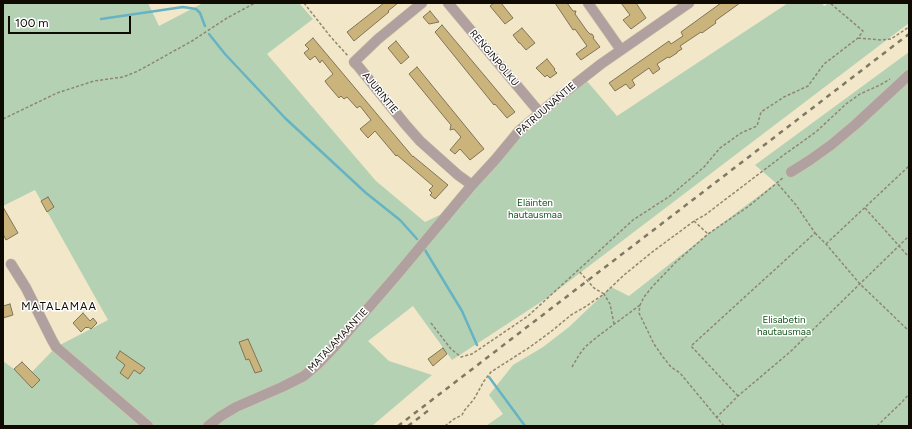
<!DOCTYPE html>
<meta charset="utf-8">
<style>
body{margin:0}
#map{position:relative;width:912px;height:429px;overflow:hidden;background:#f2e7c8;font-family:Figtree,sans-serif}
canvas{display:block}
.frame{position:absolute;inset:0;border:4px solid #0f0b03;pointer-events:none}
.scale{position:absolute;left:8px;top:16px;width:123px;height:18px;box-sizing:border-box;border:2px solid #0f0b03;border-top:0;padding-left:5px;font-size:12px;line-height:14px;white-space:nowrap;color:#0f0b03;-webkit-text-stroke:3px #fff;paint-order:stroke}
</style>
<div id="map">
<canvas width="912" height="429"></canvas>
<div class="frame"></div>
<div class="scale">100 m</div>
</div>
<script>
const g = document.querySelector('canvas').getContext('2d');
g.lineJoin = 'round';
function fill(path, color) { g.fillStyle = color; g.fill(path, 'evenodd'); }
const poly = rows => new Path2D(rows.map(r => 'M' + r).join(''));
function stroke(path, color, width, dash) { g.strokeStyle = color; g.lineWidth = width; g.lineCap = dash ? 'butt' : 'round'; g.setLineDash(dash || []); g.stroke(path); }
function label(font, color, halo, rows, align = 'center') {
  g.font = font + ' Figtree,sans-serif'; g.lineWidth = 3; g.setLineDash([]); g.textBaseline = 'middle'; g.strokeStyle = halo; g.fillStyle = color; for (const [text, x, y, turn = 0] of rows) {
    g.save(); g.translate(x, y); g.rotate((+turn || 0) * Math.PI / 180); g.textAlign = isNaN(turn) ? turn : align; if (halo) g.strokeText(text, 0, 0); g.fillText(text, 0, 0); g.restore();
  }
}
fill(poly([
 [3,3,148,3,159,26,203,3,299,3,313,19,267,54,376,181,425,222,448,211,521,134,586,80,617,116,788,3,822,3,824,6,830,3,909,3,909,23,547,298,452,360,413,306,368,341,389,361,432,375,372,426,3,426,3,361,26,378,56,347,108,320,35,190,3,206],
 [909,52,909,426,486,426,503,414,489,395,513,365,543,347,569,327,611,287,629,296,708,234,776,183,755,165]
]), '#b4d2b3');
stroke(poly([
 [101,19,183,7,196,9,200,13,205,26],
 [209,34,225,54,285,118,366,193,400,220,417,239],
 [425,250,462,311,477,345],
 [489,377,525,426]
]), '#67b3c3', 2.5);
const building = poly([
 [384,3,398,3,388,11,389,12,354,41,347,32,384,3],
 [494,3,501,3,513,18,505,24,490,6,494,3],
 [555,3,567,3,573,11,576,11,575,14,587,31,590,34,592,34,594,37,593,38,600,47,581,60,576,54,587,46,575,29,573,30,555,3],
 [621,3,636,3,646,18,631,29,623,20,630,15,621,3],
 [721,3,740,3,715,21,716,23,702,33,701,32,680,46,682,49,677,52,677,53,669,58,668,57,657,64,660,69,653,74,649,68,632,80,635,85,630,89,626,84,615,91,609,83,669,41,671,44,683,36,681,32,721,3],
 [430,11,439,22,429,24,423,17,430,11],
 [442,25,515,112,507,118,495,104,494,105,435,32,442,25],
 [522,28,535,43,526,50,520,43,519,43,513,35,522,28],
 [313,38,413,157,413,156,448,185,435,199,430,195,432,193,429,190,433,186,397,155,396,156,375,131,368,138,360,129,371,120,360,106,357,108,347,97,344,99,341,96,339,98,327,84,325,81,333,74,322,60,320,63,315,56,310,60,304,53,309,49,305,45,313,38],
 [396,41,409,57,401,64,388,48,396,41],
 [547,59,555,69,554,70,557,73,550,78,547,75,545,77,536,68,547,59],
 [417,67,484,149,470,160,460,149,455,154,450,150,461,137,454,129,450,130,451,125,446,119,409,74,417,67],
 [48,197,54,207,47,212,41,201,48,197],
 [3,207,18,233,6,240,3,234,3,207],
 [10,304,13,315,3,318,3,306,10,304],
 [83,313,90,321,93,318,97,323,91,329,88,327,87,328,86,327,81,332,73,323,83,313],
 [248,339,262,371,255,373,249,359,246,360,239,342,248,339],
 [443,348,447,354,433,366,428,359,443,348],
 [120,351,145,368,140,374,134,370,128,379,120,373,125,365,116,358,120,351],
 [22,362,40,380,32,388,14,369,22,362]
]);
fill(building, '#cab47b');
stroke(building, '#7e7458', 1);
const minor = poly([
 [422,3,378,39,354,62,358,66,405,124,420,141,458,175,472,185],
 [448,3,540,113],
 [588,3,621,50],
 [791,172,810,160,831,145,856,124,909,75],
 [11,264,26,288,52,340,56,347,148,426],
 [208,426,221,416,236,407,282,387,304,376,318,364,338,343,396,276,472,185,495,160,519,131,560,96,601,64,689,3]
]);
stroke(minor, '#cec4a8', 11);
stroke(poly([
 [304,3,330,36,348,56],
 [858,38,881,40,891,39,909,27],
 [3,119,57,93,94,81,123,77,138,71,192,41,227,18,255,3],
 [865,208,909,257],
 [694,221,708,234],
 [815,233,826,244,860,284,909,331],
 [826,244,909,166],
 [431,323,451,349,461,357,472,354,528,316,633,220,670,196,704,167,720,148,741,133,757,126,761,112,784,97,808,86,824,64,858,38,863,31,830,3],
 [614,324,610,304,604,294,624,275,651,253,694,221,705,215,785,154,802,142,817,131,846,104,860,94,880,85,890,79],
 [572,367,579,355,585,347,597,337,640,305],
 [738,396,691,346,815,233,796,205,777,183],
 [716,418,738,396,790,352,909,236],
 [445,426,454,419,462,415,464,411,474,399,484,381,491,372,530,347,553,330,571,315,585,307,604,294,594,288,578,270],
 [724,426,680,373,671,367,663,357,654,344,639,313,640,305,644,297,652,287,676,262,708,234,749,206,784,177],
 [877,426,902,402,909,394]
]), '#8e8671', 1.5, [3, 2]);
stroke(minor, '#b0a09f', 10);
stroke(poly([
 [398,426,909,34],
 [408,426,429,410]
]), '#7f7864', 2.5, [5, 5]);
label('10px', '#0f0b03', '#fff', [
 ["RENGINPOLKU",494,58,50],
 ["AJURINTIE",380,93,51],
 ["PATRUUNANTIE",546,109,-41],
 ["MATALAMAANTIE",338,340,-47]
]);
label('10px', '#16541b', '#fff', [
 ["Eläinten",535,203],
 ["hautausmaa",535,215],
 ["Elisabetin",784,320],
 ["hautausmaa",784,332]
]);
g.letterSpacing = '1px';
label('11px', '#0f0b03', '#fff', [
 ["MATALAMAA",59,307]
]);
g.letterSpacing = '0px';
</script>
